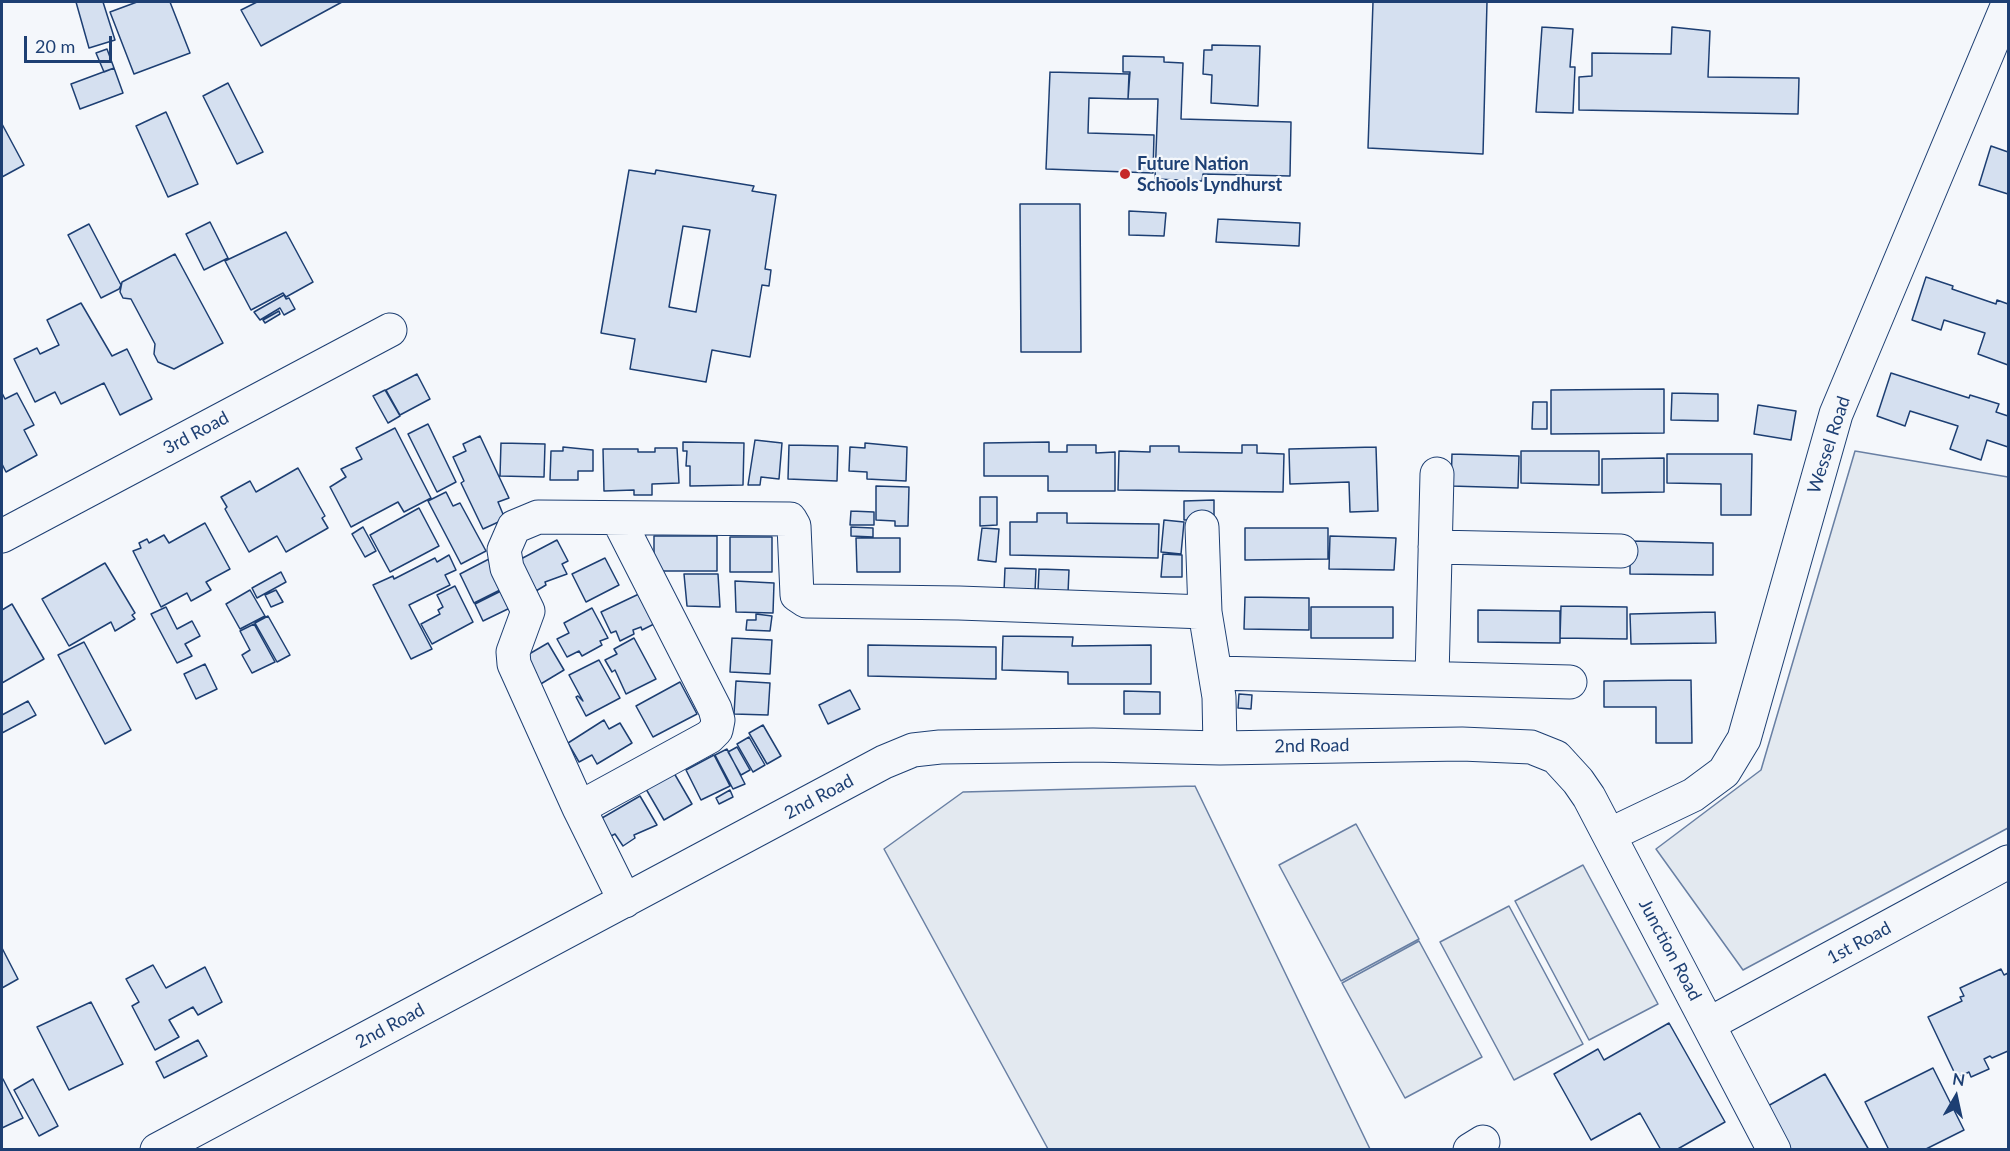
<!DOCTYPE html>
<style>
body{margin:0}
#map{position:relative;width:2010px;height:1151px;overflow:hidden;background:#f4f7fb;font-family:Lato,sans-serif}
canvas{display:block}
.frame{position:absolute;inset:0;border:3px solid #1d3f73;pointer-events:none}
.north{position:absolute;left:1926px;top:1067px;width:60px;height:60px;-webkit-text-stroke:4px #f4f7fb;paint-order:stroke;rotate:9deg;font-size:16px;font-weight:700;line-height:24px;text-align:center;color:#1d3f73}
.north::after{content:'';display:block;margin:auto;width:21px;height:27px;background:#1d3f73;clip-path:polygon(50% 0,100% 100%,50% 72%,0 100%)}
.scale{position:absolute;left:24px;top:36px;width:88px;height:27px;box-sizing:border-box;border:3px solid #1d3f73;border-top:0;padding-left:8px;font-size:18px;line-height:21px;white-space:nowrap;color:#1d3f73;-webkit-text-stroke:4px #f4f7fb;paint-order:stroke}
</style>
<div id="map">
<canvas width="2010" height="1151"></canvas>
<div class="frame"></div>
<div class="north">N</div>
<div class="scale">20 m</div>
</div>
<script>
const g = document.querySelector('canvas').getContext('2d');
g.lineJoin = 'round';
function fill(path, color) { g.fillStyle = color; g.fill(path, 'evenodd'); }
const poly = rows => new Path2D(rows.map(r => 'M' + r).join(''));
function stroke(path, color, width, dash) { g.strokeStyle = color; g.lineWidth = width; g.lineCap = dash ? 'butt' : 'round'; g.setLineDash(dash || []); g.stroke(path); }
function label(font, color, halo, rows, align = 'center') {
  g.font = font + ' Lato,sans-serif'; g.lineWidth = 4.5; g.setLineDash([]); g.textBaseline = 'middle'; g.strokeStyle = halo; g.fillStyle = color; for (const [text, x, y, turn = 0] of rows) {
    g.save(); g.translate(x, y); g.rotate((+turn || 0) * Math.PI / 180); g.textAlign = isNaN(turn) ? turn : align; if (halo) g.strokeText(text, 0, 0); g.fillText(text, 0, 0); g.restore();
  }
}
const green = poly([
 [1855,451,2008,477,2008,828,1743,970,1656,849,1761,770,1855,451],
 [1195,786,1370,1149,1048,1149,884,849,963,792,1195,786],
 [1356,824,1419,939,1341,981,1279,865,1356,824],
 [1583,865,1658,1004,1589,1040,1515,901,1583,865],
 [1509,906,1583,1044,1514,1080,1440,942,1509,906],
 [1419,941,1482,1057,1405,1098,1342,983,1419,941]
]);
fill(green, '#e3e9f0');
stroke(green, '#687fa3', 1.5);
const building = poly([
 [76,2,103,2,115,40,89,48,76,2],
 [137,2,170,2,190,53,134,74,110,12,137,2],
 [257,2,342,2,261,46,241,10,257,2],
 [1373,2,1487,2,1483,154,1368,148,1373,2],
 [1542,27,1573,29,1570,67,1575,67,1573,113,1536,112,1542,27],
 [1672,27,1710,31,1708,77,1799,78,1798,114,1579,110,1579,77,1592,76,1592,53,1671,54,1672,27],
 [1212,45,1260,46,1258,106,1211,103,1212,75,1203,74,1204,50,1212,50,1212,45],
 [107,49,114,68,104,72,96,53,107,49],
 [1123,56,1164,57,1164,62,1183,63,1181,119,1291,122,1290,176,1203,174,1202,181,1155,179,1158,99,1128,99,1130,72,1123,72,1123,56],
 [114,68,123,93,80,109,71,84,114,68],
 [1050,72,1129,74,1128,99,1089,98,1088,133,1154,135,1153,173,1046,169,1050,72],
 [228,83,263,152,237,164,203,96,228,83],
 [166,112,198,184,168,197,136,126,166,112],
 [2,124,24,165,2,177,2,124],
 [1991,146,2008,152,2008,194,1979,185,1991,146],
 [629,170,655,174,656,170,754,186,752,191,776,195,765,269,771,270,769,286,762,285,750,357,712,350,706,382,630,369,635,339,601,333,629,170],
 [683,226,710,230,696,312,669,307,683,226],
 [1020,204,1080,204,1081,352,1021,352,1020,204],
 [1129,211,1166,213,1164,236,1129,235,1129,211],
 [1218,219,1300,223,1299,246,1216,242,1218,219],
 [210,222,228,258,204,270,186,234,210,222],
 [89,224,121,285,119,289,101,298,68,235,89,224],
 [286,232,313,282,286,297,283,293,251,310,225,261,286,232],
 [175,254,223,343,174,369,158,362,154,354,155,344,131,299,123,298,120,292,122,282,175,254],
 [1926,277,1953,286,1952,289,1996,304,1997,300,2008,304,2008,365,1978,354,1985,333,1944,320,1941,330,1912,320,1926,277],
 [284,295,286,299,289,298,295,309,284,315,280,308,260,320,254,312,284,295],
 [81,303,112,356,127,349,152,399,120,415,104,383,61,404,55,392,35,402,14,359,37,348,40,354,59,345,47,320,81,303],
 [279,311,280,314,265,323,263,320,279,311],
 [1891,373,1969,398,1970,395,1999,404,1996,412,2008,416,2008,447,1987,440,1981,460,1950,449,1958,426,1910,411,1905,426,1877,416,1891,373],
 [417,374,430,399,400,415,386,390,417,374],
 [1664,389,1664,433,1551,434,1551,390,1664,389],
 [385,390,400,416,388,423,373,396,385,390],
 [2,393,5,399,17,393,34,425,24,430,37,455,6,472,2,464,2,393],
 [1672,393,1718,394,1718,421,1671,420,1672,393],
 [1533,402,1547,402,1547,429,1532,429,1533,402],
 [1758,405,1796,411,1791,440,1754,434,1758,405],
 [428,424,456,482,437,492,408,434,428,424],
 [395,428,431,498,404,512,398,502,351,527,330,487,346,477,341,469,362,459,356,448,395,428],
 [480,436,509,498,498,502,505,519,483,529,461,483,464,481,453,457,466,451,463,444,480,436],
 [755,440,782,443,779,479,761,477,760,485,748,485,755,440],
 [683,442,744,443,743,485,690,486,690,466,686,466,687,451,683,451,683,442],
 [1049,442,1049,452,1067,452,1067,445,1096,445,1096,453,1115,452,1115,491,1048,491,1048,476,984,476,984,443,1049,442],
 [501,443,545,444,544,477,500,476,501,443],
 [865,443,907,447,906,481,867,479,867,472,849,471,850,447,865,448,865,443],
 [789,445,838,446,837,481,788,479,789,445],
 [1242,445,1257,445,1257,453,1284,454,1283,492,1118,490,1119,451,1150,452,1150,446,1179,446,1179,452,1242,453,1242,445],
 [563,447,593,450,593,471,578,471,578,480,550,480,551,451,563,451,563,447],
 [1376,447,1378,511,1350,512,1349,482,1290,484,1289,449,1376,447],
 [655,448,677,448,679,483,652,484,652,495,634,495,634,490,604,491,603,449,638,449,638,452,655,452,655,448],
 [1521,451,1599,451,1599,485,1521,483,1521,451],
 [1452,454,1519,456,1518,488,1451,486,1452,454],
 [1667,454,1752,454,1751,515,1721,515,1721,484,1667,483,1667,454],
 [1664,458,1664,492,1602,493,1602,459,1664,458],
 [298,468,325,516,322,518,328,528,286,552,277,536,249,552,225,509,227,507,221,497,250,481,256,492,298,468],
 [876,486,909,487,908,526,895,526,895,521,876,520,876,486],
 [446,492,453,506,460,503,486,551,461,564,428,501,446,492],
 [980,497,997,497,997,525,980,526,980,497],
 [1214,500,1214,519,1184,520,1184,501,1214,500],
 [419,508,439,546,390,572,370,535,419,508],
 [851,511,874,512,874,525,850,525,851,511],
 [1037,513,1067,513,1067,523,1159,524,1158,558,1010,555,1010,522,1037,522,1037,513],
 [1164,520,1184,522,1181,554,1161,552,1164,520],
 [205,523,230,569,206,582,211,590,191,601,187,593,161,607,133,551,141,548,139,543,147,539,149,543,164,535,169,543,205,523],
 [363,527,376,551,365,557,352,534,363,527],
 [851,527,873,528,873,537,851,536,851,527],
 [982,528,999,529,996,562,978,560,982,528],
 [1245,528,1328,528,1328,559,1245,560,1245,528],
 [654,536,717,536,717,571,654,571,654,536],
 [1330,536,1396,538,1394,570,1329,569,1330,536],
 [730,537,772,537,772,572,730,572,730,537],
 [856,538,900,538,900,572,857,572,856,538],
 [557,540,568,561,562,564,567,574,545,582,546,585,536,591,517,561,557,540],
 [1630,541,1713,543,1713,575,1630,574,1630,541],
 [1163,554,1182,555,1182,577,1161,577,1163,554],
 [449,555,456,570,445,575,450,585,409,605,432,649,411,659,373,585,393,576,394,579,435,558,437,562,449,555],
 [605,558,619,585,586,602,572,574,605,558],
 [489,559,504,588,474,603,460,574,489,559],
 [105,563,135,613,132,615,135,619,115,631,111,622,69,646,42,599,105,563],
 [1005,568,1036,569,1035,592,1004,591,1005,568],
 [1039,569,1069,570,1068,593,1038,591,1039,569],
 [281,572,286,582,257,598,252,588,281,572],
 [684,574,718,574,720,607,687,606,684,574],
 [735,581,774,583,773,613,736,612,735,581],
 [455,586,473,622,432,644,421,624,440,614,438,610,443,607,437,595,455,586],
 [505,589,514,606,483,621,475,604,505,589],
 [250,590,265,616,240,629,226,604,250,590],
 [276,590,283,602,271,607,265,595,276,590],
 [641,593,654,624,642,630,641,627,633,630,634,634,620,641,616,631,611,633,601,612,641,593],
 [1245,597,1309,598,1309,630,1244,629,1245,597],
 [12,604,44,659,2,683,2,610,12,604],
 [1561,606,1627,607,1627,639,1560,638,1561,606],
 [166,607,177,629,192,621,200,636,185,644,192,656,177,663,151,614,166,607],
 [1311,607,1393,607,1393,638,1311,638,1311,607],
 [592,608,608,638,600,641,602,645,582,656,579,651,567,657,557,639,569,633,564,623,592,608],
 [1478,610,1560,611,1560,643,1478,642,1478,610],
 [1715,612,1716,643,1631,644,1630,614,1715,612],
 [756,614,772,616,770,631,746,630,747,620,756,620,756,614],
 [268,616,290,655,277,662,255,623,268,616],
 [254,624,275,662,252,673,242,655,250,650,240,631,254,624],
 [1003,636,1073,637,1072,646,1151,645,1151,684,1068,684,1068,672,1002,670,1003,636],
 [634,638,656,679,626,694,615,670,612,672,605,660,617,654,614,649,634,638],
 [732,638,772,640,770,674,730,672,732,638],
 [84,642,131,730,105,744,58,655,84,642],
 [548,643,564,670,539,685,524,657,548,643],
 [868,645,996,647,996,679,868,676,868,645],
 [599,660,620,698,586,716,576,697,578,696,583,701,569,675,599,660],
 [205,664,217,689,196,699,184,674,205,664],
 [1691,680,1692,743,1656,743,1656,707,1604,707,1604,681,1691,680],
 [736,681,770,683,768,715,734,714,736,681],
 [680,682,697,714,653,737,636,706,680,682],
 [850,690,860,709,828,724,819,705,850,690],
 [1124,691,1160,692,1160,714,1124,714,1124,691],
 [1239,694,1252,695,1251,709,1238,708,1239,694],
 [28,701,36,715,2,733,2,715,28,701],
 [604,720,609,729,620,723,632,743,597,764,592,755,579,762,568,743,604,720],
 [763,725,781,756,767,764,749,733,763,725],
 [749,737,765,765,753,772,737,744,749,737],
 [737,747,750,770,741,775,728,752,737,747],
 [727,749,745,784,733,789,715,755,727,749],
 [714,755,730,786,701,800,686,770,714,755],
 [674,773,692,804,664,820,646,789,674,773],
 [730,790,733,797,719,804,716,798,730,790],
 [640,796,657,825,634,835,635,838,623,846,615,834,611,836,602,818,640,796],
 [2,948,18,979,2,988,2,948],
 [153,965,166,988,205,967,222,1002,198,1015,193,1007,169,1020,179,1037,155,1050,132,1006,139,1002,126,979,153,965],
 [2001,969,2004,975,2008,973,2008,1051,1992,1058,1990,1056,1984,1059,1989,1069,1971,1077,1969,1072,1957,1078,1928,1017,1962,1001,1960,997,1964,996,1960,988,2001,969],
 [91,1002,123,1064,69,1090,37,1027,91,1002],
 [1669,1023,1725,1122,1676,1150,1661,1150,1640,1113,1591,1140,1554,1074,1598,1049,1604,1060,1669,1023],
 [198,1040,207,1056,164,1078,156,1062,198,1040],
 [1933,1068,1964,1130,1924,1150,1889,1150,1865,1102,1933,1068],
 [1825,1074,1869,1150,1791,1150,1766,1107,1825,1074],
 [3,1079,23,1118,2,1128,2,1080,3,1079],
 [33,1079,58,1126,39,1136,14,1090,33,1079]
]);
fill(building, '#d5e0f0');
stroke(building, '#1d3f73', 1.5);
const minor = poly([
 [1202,527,1205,612],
 [2,536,390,330],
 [1435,547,1621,551],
 [1216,673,1570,682],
 [1432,678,1437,474],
 [579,808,709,737,716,730,718,720,715,709,618,519],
 [1609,835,1693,795,1724,772,1744,739,1836,414,2008,4],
 [625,901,579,808,514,664,513,652,528,611,507,568,504,550,514,527,538,517,790,519,794,526,797,595,806,601,959,603,1205,612,1219,697,1220,748],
 [1709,1024,2008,862],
 [157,1150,884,762,913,750,940,747,1093,745,1220,748,1462,744,1531,747,1556,757,1578,781,1589,797,1774,1150],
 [1470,1150,1483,1142]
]);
stroke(minor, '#1d3f73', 35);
stroke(minor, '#f4f7fb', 33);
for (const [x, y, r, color] of [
 [1125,174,6,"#c62828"]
]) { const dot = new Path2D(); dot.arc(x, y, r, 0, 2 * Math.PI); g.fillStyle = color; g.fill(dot); stroke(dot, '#f4f7fb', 2); }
label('bold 18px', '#1d3f73', '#f4f7fb', [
 ["Future Nation",1137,164],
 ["Schools Lyndhurst",1137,185]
], 'left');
label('18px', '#1d3f73', '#f4f7fb', [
 ["3rd Road",196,433,-28],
 ["Wessel Road",1829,445,-72],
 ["2nd Road",1312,746,-1],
 ["2nd Road",819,797,-28],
 ["1st Road",1859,943,-28],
 ["Junction Road",1670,950,62],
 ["2nd Road",390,1026,-28]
]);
</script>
